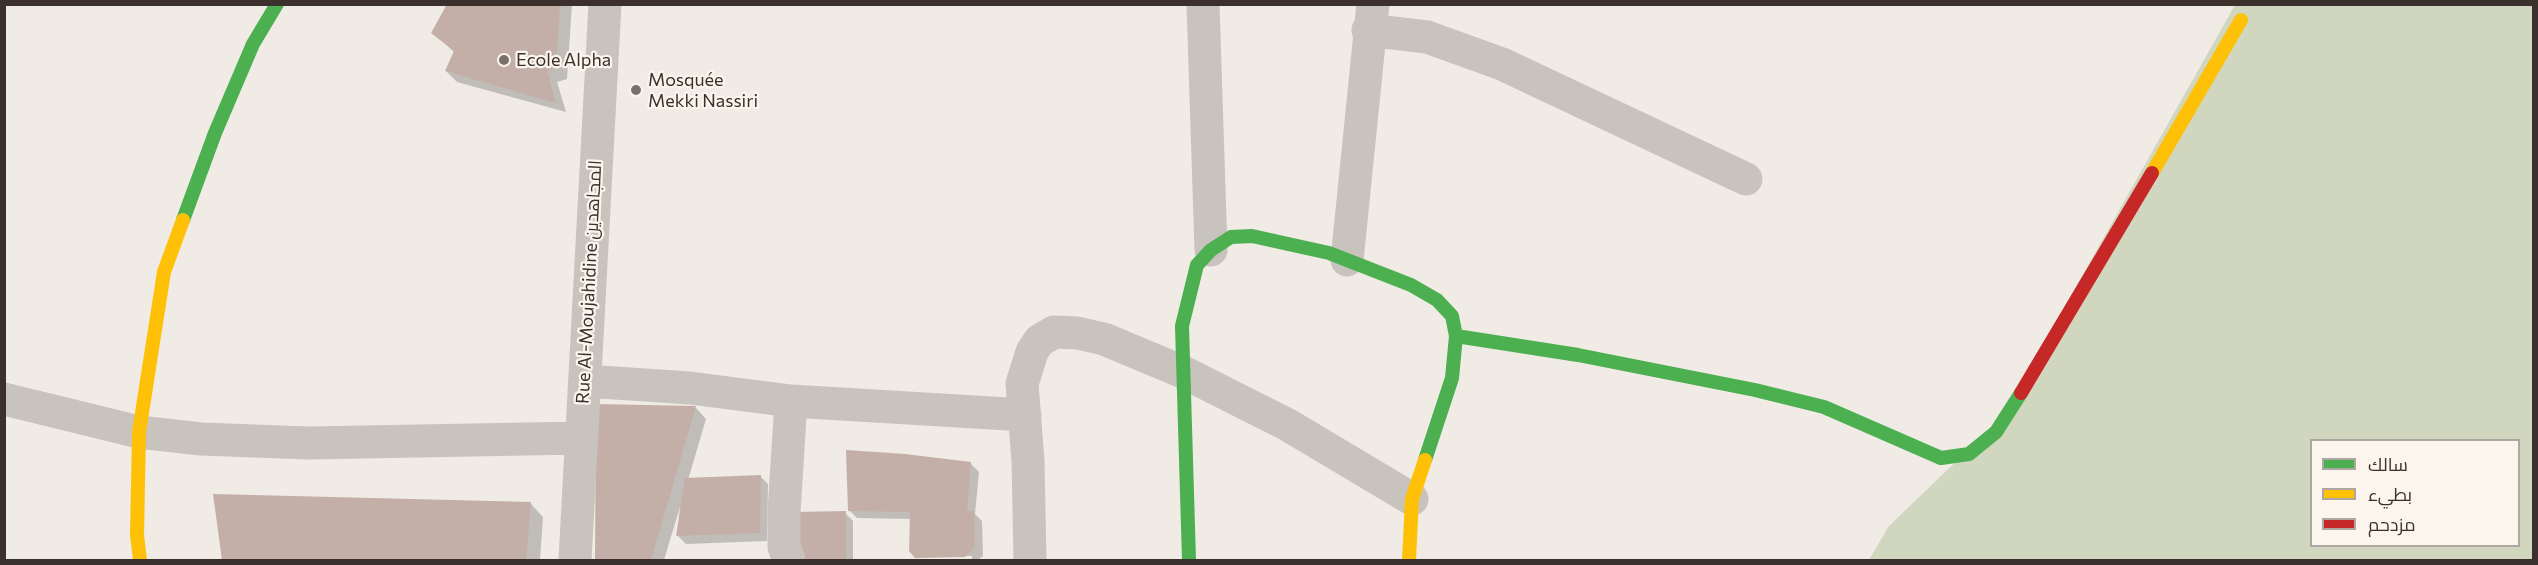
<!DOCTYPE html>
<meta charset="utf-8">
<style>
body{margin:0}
#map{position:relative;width:2538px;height:565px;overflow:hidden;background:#f0ebe5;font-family:Commissioner,Cairo,sans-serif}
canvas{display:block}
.frame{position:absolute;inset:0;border:6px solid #3b302b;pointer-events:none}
.legend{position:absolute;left:2310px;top:439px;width:210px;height:108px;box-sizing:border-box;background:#fbf5ee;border:2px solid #aea6a0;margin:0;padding:8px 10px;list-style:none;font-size:18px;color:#3b302b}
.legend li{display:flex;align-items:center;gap:12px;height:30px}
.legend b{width:30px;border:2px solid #aea6a0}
</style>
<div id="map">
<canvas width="2538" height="565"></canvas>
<div class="frame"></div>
<ul class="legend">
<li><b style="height:8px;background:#4caf50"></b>سالك</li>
<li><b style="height:8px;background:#ffc107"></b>بطيء</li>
<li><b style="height:8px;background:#c62828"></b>مزدحم</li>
</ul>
</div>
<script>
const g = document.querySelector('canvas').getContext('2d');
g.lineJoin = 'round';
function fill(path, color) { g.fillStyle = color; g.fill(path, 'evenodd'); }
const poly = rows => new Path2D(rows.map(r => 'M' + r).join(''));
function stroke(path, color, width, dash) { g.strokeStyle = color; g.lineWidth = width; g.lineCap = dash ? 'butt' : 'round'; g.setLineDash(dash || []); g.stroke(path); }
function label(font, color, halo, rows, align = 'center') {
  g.font = font + ' Commissioner,Cairo,sans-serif'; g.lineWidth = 4.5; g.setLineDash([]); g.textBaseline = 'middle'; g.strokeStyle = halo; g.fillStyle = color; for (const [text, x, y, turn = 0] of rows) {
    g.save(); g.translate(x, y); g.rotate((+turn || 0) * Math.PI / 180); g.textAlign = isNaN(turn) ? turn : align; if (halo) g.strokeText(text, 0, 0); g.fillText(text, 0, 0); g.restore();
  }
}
fill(poly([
 [2235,5,2533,5,2533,560,1869,560,1889,526,1994,425,2038,354],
 [2312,440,2518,440,2518,546,2312,546]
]), '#d1d6bf');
fill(poly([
 [449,4,572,4,567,79,557,82,566,112,457,82,446,71,455,53,433,32],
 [598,406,696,408,706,419,688,480,760,476,768,484,767,541,686,544,678,536,680,507,664,560,597,560],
 [971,464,979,472,975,514,982,521,983,556,978,560,920,560,972,559,972,556,916,556,911,519,857,518,849,510],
 [215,496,531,504,543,517,540,560,223,560],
 [845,513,853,521,853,560,798,560]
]), '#0003');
fill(poly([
 [447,4,560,4,556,68,547,71,556,103,445,71,454,51,431,33],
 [596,404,696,406,651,560,595,560],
 [846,450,905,454,971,462,967,511,974,511,975,547,965,557,915,558,909,551,910,512,848,511],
 [761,475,760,533,676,536,685,478],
 [213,494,531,502,526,560,222,560],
 [846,511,846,560,796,560,796,512]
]), '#c3afa7');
stroke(poly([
 [1203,4,1211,250],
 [1368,30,1427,37,1502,64,1746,179],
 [1347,260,1373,4],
 [585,381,690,388,791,401,1025,415],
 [4,399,139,432,201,439,309,443,580,438],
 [575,560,605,4],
 [789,560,784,547,784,512,791,401],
 [1030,560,1028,461,1022,384,1032,352,1039,341,1054,332,1077,333,1104,339,1183,372,1288,425,1412,499]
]), '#c9c3be', 33);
stroke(poly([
 [183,220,215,133,253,44,277,4],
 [1456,336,1578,355,1755,390,1824,407,1941,458,1969,454,1996,432,2021,393],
 [1189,560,1182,326,1197,265,1211,250,1231,237,1252,236,1329,253,1411,285,1437,300,1452,316,1456,336,1452,378,1425,460]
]), '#4caf50', 14);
stroke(poly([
 [2152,173,2241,20],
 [140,560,137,535,139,432,164,272,183,220],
 [1409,560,1412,499,1425,460]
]), '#ffc107', 14);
stroke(poly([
 [2021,393,2152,173]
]), '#c62828', 14);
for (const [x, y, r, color] of [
 [504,60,6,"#7a716c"],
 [636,90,6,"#7a716c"]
]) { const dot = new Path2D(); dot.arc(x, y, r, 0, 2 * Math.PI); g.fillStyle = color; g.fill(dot); stroke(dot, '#fbf5ee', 2); }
label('18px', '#3b302b', '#fbf5ee', [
 ["Ecole Alpha",516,60],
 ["Mosquée",648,80],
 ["Mekki Nassiri",648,101]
], 'left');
label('18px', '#3b302b', '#fbf5ee', [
 ["Rue Al-Moujahidine المجاهدين",589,282,-87]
]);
</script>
